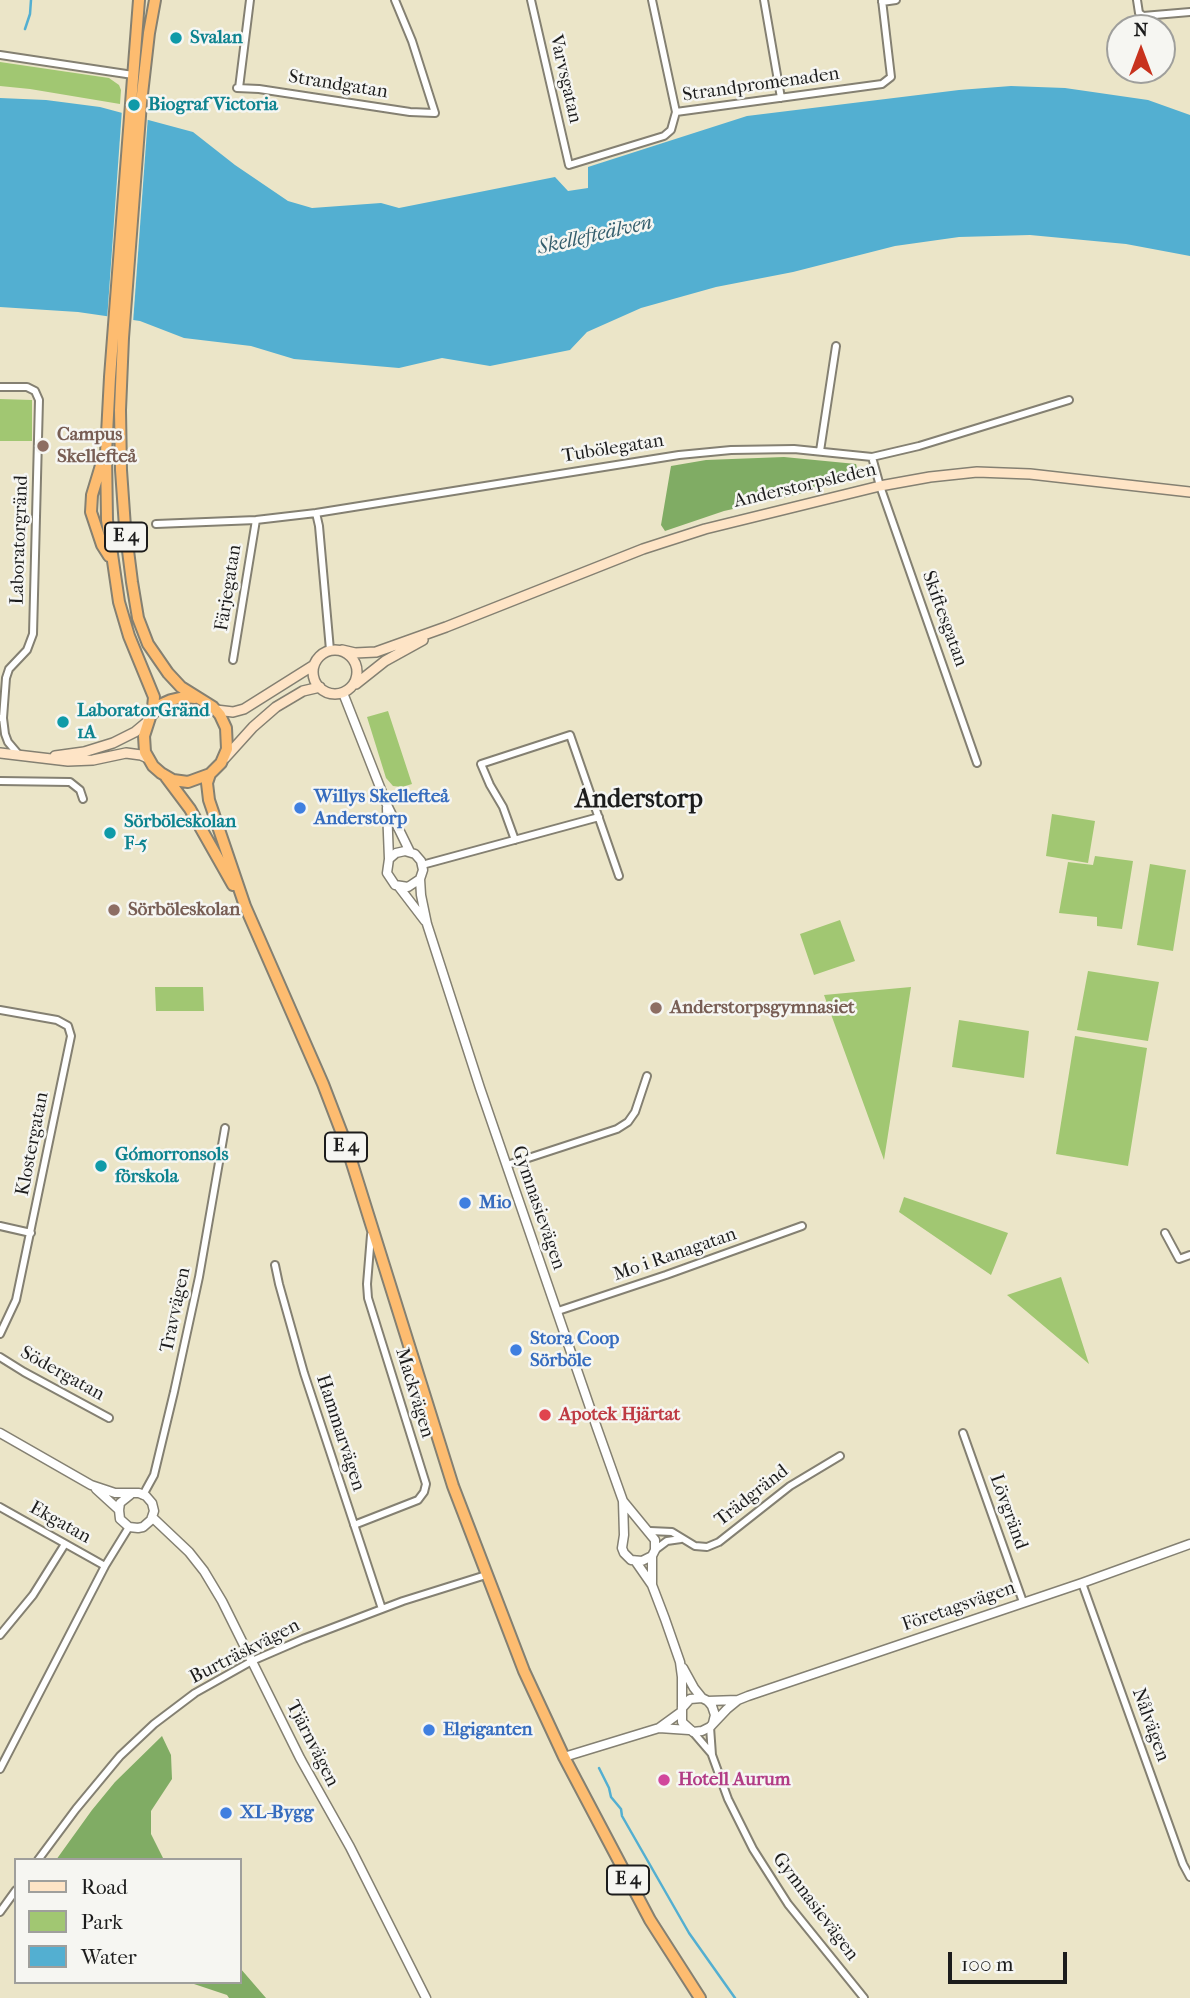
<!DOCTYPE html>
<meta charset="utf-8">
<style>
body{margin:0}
#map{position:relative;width:1190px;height:1998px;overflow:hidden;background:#ebe5c8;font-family:"IM FELL French Canon",serif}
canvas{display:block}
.legend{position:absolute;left:14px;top:1858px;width:228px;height:126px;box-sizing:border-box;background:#f6f6f2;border:2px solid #9f9f9c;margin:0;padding:9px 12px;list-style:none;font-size:21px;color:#1c1c1c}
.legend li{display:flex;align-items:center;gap:14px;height:35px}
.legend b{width:35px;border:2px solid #9f9f9c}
.north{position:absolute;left:1106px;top:14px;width:70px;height:70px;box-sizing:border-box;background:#f6f6f2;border:2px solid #9f9f9c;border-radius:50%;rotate:0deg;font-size:19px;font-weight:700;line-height:28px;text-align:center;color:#1c1c1c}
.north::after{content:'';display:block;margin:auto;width:24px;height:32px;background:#c8321e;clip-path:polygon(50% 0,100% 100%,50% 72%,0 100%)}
.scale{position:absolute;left:948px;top:1952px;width:119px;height:32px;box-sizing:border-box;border:4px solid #1c1c1c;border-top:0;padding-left:9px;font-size:21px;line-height:24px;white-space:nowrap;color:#1c1c1c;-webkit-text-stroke:5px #f6f6f2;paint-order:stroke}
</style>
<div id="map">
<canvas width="1190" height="1998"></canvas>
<ul class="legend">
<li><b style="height:9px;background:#fee4c6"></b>Road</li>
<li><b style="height:19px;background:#a1c772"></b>Park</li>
<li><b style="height:19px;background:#53afd1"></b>Water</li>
</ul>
<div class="north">N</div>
<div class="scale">100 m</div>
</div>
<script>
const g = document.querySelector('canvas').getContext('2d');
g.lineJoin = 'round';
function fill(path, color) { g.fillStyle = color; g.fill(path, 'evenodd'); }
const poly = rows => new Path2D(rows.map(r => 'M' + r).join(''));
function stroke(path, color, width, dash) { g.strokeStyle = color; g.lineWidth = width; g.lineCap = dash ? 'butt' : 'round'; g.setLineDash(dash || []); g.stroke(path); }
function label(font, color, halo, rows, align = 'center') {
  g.font = font + ' "IM FELL French Canon",serif'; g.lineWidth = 5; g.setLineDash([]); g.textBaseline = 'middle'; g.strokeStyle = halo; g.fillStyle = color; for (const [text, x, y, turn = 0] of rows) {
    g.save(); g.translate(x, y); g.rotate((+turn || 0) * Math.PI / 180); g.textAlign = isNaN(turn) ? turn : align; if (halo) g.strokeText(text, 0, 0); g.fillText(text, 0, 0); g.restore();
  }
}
fill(poly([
 [0,62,109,78,119,85,121,90,120,104,30,89,0,86],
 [0,399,32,400,32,441,0,441],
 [388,711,412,784,402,787,393,786,386,778,367,717],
 [1052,814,1095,821,1088,863,1046,856],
 [1095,856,1133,861,1122,929,1097,926,1097,917,1059,913,1068,862,1093,865],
 [1150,864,1186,870,1173,951,1137,945],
 [840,920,855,961,814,975,800,934],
 [1088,971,1159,982,1148,1041,1077,1030],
 [155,987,203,987,204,1011,156,1011],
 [911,987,884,1160,824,995],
 [959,1020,1029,1031,1024,1078,952,1067],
 [1075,1036,1147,1048,1128,1166,1056,1154],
 [904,1197,1008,1233,991,1275,899,1212],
 [1061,1277,1089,1364,1007,1295]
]), '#a1c772');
fill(poly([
 [784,457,856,464,858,472,804,493,724,511,665,531,661,525,671,466,706,460],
 [162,1736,171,1755,172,1779,151,1811,151,1834,164,1860,56,1860,92,1810,115,1782],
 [240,1968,266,1998,229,1998,227,1995,188,1982,240,1982]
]), '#80ac64');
fill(poly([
 [1011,86,1065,88,1148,100,1190,115,1190,256,1126,244,1030,235,959,237,895,246,793,272,716,287,641,308,587,332,570,350,490,366,442,358,399,368,294,359,251,346,184,338,140,321,78,312,0,307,0,98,46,100,100,107,193,132,235,165,288,201,312,208,381,203,399,208,555,177,568,191,588,188,588,167,747,116,959,90]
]), '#53afd1');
fill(poly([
 [122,109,148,116,133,323,107,320]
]), '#ebe5c8');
stroke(poly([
 [25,29,30,14,31,0],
 [599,1768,609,1788,611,1797,621,1809,622,1816,689,1933,735,1998]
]), '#53afd1', 2.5);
const minor = poly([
 [531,0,569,165,664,136,671,130,676,112,882,84,891,77,882,0],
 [652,0,676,112],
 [764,0,781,98],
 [1137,0,1139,13,1143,16,1190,12],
 [882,2,896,0],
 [0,55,133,75],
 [237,88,259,89,410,112,435,113,412,41,395,0],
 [239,88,250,0],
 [0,387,27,387,35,391,39,400,33,634,27,650,9,669,6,678,3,718,0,718],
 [820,451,836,346],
 [872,457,880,486,977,763],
 [316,513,319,526,330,650],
 [156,524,256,520,316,513,679,455,731,450,794,449,872,457,919,446,1069,400],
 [233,660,256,520],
 [3,718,5,734,8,742,19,755],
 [0,781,70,782,80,790,83,799],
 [515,840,503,807,490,785,481,764,570,735,619,876],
 [422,865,599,817],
 [0,1010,57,1020,68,1026,71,1036,16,1300,0,1334],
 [507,1165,617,1129,628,1122,635,1112,647,1076],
 [0,1226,31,1233],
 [1165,1233,1179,1259,1190,1255],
 [275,1265,279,1284,304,1373,382,1609],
 [558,1311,666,1275,802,1226],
 [0,1357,24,1372,109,1418],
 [963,1433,1023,1602],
 [143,1495,154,1475,174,1392,199,1277,225,1128],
 [0,1507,105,1566],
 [354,1525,418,1500,424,1492,426,1484,368,1298,367,1284,371,1235],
 [650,1531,672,1532,695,1546,707,1547,719,1542,790,1486,840,1456],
 [655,1550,667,1541,681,1539],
 [1082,1583,1183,1864,1190,1877],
 [0,1635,33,1595,65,1544],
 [710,1727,712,1755,728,1799,753,1849,788,1904,864,1998],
 [693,1732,711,1753],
 [0,1769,105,1566,129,1527],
 [38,1860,76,1809,120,1756,154,1724,195,1693,252,1661,303,1639,403,1601,486,1575],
 [0,1912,16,1890]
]);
const tertiary = poly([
 [343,693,387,805,410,852],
 [387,808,389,859],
 [420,879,408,887,395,885,387,873,389,859,396,853,405,851,415,854,421,861,423,870,420,879,421,895,427,924,480,1088,597,1428,623,1501,655,1540,655,1550,652,1556,642,1561,631,1560,624,1553,622,1548,624,1535,623,1501],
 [399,887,425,921],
 [0,1433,91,1485,115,1493,139,1493,146,1496,152,1503,154,1511,151,1520,143,1527,138,1528,129,1527,120,1519,119,1510,120,1503,130,1495],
 [96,1489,119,1510],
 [152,1517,189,1552,204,1571,222,1601,300,1758,350,1847,426,1998],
 [652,1556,652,1585],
 [636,1562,652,1585,665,1619,680,1662,682,1677,682,1722,693,1732,702,1731,710,1727,727,1709,738,1700,748,1696,1082,1583,1190,1544],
 [683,1668,694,1688,702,1698],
 [708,1701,738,1700],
 [682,1708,690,1699,702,1698,708,1701,712,1706,715,1715,713,1723],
 [659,1728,681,1712],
 [564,1757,659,1728,689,1730]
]);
const secondary = poly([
 '313 672a22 22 0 1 1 44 0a22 22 0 1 1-44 0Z',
 [342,650,355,653,376,652,446,627,643,549,705,529,880,486,930,477,977,472,1030,474,1190,492],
 [356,684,385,661,423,640],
 [216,710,233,712,244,709,314,665],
 [0,753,68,761,93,760,126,753,141,755,148,758],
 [55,756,84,752,113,743,135,732,147,722],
 [225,758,253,727,276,707,303,691,320,687]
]);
const trunk = poly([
 [139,0,110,377,106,453,107,520,119,602,129,636,154,697,153,708,144,736,145,752,153,766,161,773,173,780,188,782,210,774,221,763,227,749,226,728,220,715,213,707,181,687,168,673,148,644,138,618,132,582,125,527,121,470,120,410,123,338,141,103,149,33,155,0],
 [102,462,92,495,91,512,102,545,109,556],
 [151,715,162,704,171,700,184,697,195,698],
 [210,774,207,783,209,800,245,906,323,1084,346,1144,453,1486,524,1671,564,1757,650,1920,700,1998],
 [166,777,190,809,233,885]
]);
stroke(minor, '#848072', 10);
stroke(tertiary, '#848072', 11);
stroke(secondary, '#848072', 12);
stroke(trunk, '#848072', 14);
stroke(minor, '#fff', 6);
stroke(tertiary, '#fff', 8);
stroke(secondary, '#fee4c6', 9);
stroke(trunk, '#fdbc70', 10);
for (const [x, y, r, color] of [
 [176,38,7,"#0f9aa8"],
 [134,105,7,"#0f9aa8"],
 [43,446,7,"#8d6e63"],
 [63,722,7,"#0f9aa8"],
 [300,808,7,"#3f7fe0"],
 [110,833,7,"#0f9aa8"],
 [114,910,7,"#8d6e63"],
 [656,1008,7,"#8d6e63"],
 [101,1166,7,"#0f9aa8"],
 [465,1203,7,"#3f7fe0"],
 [516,1350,7,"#3f7fe0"],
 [545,1415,7,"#e0444e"],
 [429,1730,7,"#3f7fe0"],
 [664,1780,7,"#d1479c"],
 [226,1813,7,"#3f7fe0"]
]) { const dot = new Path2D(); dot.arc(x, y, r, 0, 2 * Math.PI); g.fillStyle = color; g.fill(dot); stroke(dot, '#f6f6f2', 2.5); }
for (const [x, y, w] of [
 [126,537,42],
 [346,1147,42],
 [628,1880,42]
]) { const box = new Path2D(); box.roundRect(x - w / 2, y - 14.5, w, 29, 5); g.fillStyle = '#f6f6f2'; g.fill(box); stroke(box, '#1c1c1c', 2); }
label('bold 18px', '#1c1c1c', null, [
 ["E 4",126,537],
 ["E 4",346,1147],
 ["E 4",628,1880]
]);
label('bold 19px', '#0d838f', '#f6f6f2', [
 ["Svalan",190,38],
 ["Biograf Victoria",148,105],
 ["LaboratorGränd",77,711],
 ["1A",77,733],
 ["Sörböleskolan",124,822],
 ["F-5",124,844],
 ["Gómorronsols",115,1155],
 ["förskola",115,1177]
], 'left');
label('19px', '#1c1c1c', '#f6f6f2', [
 ["Varvsgatan",565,79,77],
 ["Strandgatan",338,85,9],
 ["Strandpromenaden",761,85,-8],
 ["Tubölegatan",613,449,-9],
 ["Anderstorpsleden",805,486,-13],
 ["Laboratorgränd",20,540,-88],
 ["Färjegatan",229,588,-81],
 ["Skiftesgatan",944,619,70],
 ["Klostergatan",33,1144,-79],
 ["Gymnasievägen",538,1208,71],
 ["Mo i Ranagatan",675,1255,-19],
 ["Travvägen",176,1310,-78],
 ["Södergatan",62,1374,29],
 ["Mackvägen",414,1393,73],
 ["Hammarvägen",340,1433,72],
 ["Trädgränd",752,1496,-38],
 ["Lövgränd",1008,1512,70],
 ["Ekgatan",60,1523,29],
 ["Företagsvägen",959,1607,-19],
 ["Burträskvägen",245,1652,-27],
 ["Nålvägen",1150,1725,70],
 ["Tjärnvägen",312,1744,63],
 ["Gymnasievägen",815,1907,53]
]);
label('bold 19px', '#785e54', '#f6f6f2', [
 ["Campus",57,435],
 ["Skellefteå",57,457],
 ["Sörböleskolan",128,910],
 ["Anderstorpsgymnasiet",670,1008]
], 'left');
label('bold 19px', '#366cbe', '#f6f6f2', [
 ["Willys Skellefteå",314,797],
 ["Anderstorp",314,819],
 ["Mio",479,1203],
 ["Stora Coop",530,1339],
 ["Sörböle",530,1361],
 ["Elgiganten",443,1730],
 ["XL-Bygg",240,1813]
], 'left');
label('bold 19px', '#be3a42', '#f6f6f2', [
 ["Apotek Hjärtat",559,1415]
], 'left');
label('bold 19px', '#b23c85', '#f6f6f2', [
 ["Hotell Aurum",678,1780]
], 'left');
label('italic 21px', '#355e6d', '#f6f6f2', [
 ["Skellefteälven",595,236,-13]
]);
label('bold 26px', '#1c1c1c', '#f6f6f2', [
 ["Anderstorp",639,801]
]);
</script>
